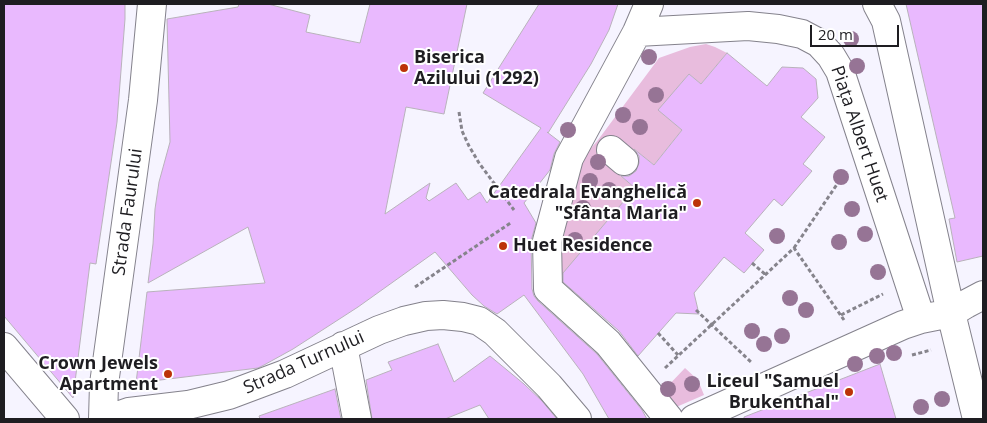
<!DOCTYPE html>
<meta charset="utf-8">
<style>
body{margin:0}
#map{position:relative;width:987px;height:423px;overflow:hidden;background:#f6f4ff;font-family:"Open Sans",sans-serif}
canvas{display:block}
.frame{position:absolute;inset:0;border:5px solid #1e1d21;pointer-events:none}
.scale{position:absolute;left:810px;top:25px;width:89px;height:22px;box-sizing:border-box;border:2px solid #1e1d21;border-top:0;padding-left:6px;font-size:15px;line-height:18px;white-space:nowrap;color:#1e1d21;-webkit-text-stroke:4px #fff;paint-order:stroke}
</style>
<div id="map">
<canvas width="987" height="423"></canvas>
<div class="frame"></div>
<div class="scale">20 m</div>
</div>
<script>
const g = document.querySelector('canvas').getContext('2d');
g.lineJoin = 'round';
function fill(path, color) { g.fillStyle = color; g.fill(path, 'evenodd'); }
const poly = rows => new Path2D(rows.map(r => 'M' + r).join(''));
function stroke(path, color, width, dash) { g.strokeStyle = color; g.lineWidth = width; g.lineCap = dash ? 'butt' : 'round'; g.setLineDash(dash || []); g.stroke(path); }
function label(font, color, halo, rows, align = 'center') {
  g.font = font + ' "Open Sans",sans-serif'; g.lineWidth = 4; g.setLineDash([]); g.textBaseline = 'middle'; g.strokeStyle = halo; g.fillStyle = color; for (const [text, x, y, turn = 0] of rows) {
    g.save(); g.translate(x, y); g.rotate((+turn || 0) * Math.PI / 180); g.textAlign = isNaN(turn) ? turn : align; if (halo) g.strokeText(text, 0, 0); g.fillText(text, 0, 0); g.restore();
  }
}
fill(poly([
 [706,44,715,47,727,53,701,84,689,74,659,110,682,130,654,165,634,149,615,171,635,188,553,286,580,161,598,140,659,58,690,47],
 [685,368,698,380,704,395,674,408,664,390]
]), '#e8bcdd');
const building = poly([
 [4,4,125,4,125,19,117,122,96,264,90,263,73,398,4,316,4,4],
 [239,4,268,4,310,15,306,32,360,43,370,4,467,4,444,114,406,107,385,214,430,183,426,198,429,201,456,183,468,200,480,192,487,203,541,128,483,93,539,4,618,4,609,30,591,64,548,133,547,132,560,142,554,154,550,170,524,203,536,223,531,241,532,289,534,296,538,301,597,354,642,410,647,419,609,419,583,374,524,295,497,314,484,306,472,295,435,252,358,307,293,349,264,365,258,368,136,383,147,292,265,283,248,227,148,283,153,244,155,209,159,182,170,142,167,19,238,7,239,4],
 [906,4,983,4,983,256,957,262,949,219,955,218,906,4],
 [727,53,767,86,782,67,803,68,816,79,818,98,801,117,825,137,803,164,812,171,782,206,774,199,745,233,764,250,744,273,724,257,694,293,699,314,676,313,638,356,619,331,563,282,563,273,635,188,621,176,629,176,636,171,639,163,639,156,634,149,654,165,682,130,658,110,689,74,701,84,727,53],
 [438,344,454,382,490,356,524,384,542,401,557,419,489,419,480,405,445,419,372,419,366,380,392,370,388,362,438,344],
 [880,364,896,419,744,419,744,417,880,364],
 [335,389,341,419,260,419,259,416,335,389]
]);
fill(building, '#e9b9fe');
stroke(building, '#b8b2bb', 1);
const minor = poly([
 [649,4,637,32,569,158,547,241,548,289,608,343,669,419],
 [637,32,748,26,778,29,802,34,819,43,831,56,840,71,921,319],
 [611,150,624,161],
 [343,346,357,419],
 [4,347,65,419],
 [103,419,104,384,143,100,152,4],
 [109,419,129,412,188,405,229,395,285,374,379,330,404,321,426,316,443,315,463,317,479,321,495,332,549,386,577,419],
 [694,419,903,325,921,319,951,313,886,21,877,4],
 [977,419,951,313,966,304,983,295]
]);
stroke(minor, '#84828c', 30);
stroke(poly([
 [459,112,462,131,469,146,479,163,514,210],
 [794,248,844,174],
 [752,263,766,275],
 [415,287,512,222],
 [696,310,752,363],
 [841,315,883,294],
 [658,333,678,355],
 [912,355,931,350],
 [665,368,794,248,844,320]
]), '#86848c', 3, [4, 2.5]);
stroke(minor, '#fff', 28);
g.fillStyle = '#967495';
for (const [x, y] of [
 [851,39],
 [649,57],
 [857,66],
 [656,95],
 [623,115],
 [640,127],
 [568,130],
 [598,162],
 [841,177],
 [590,181],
 [609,190],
 [583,208],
 [852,209],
 [865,234],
 [777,236],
 [575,240],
 [839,242],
 [878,272],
 [790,298],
 [806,310],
 [752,331],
 [782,336],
 [764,344],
 [894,353],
 [877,356],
 [855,364],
 [692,384],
 [668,389],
 [942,399],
 [921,407]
]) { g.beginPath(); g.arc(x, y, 8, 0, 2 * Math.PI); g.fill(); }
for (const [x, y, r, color] of [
 [404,68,5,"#bc3308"],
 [697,203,5,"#bc3308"],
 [503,246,5,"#bc3308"],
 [168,374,5,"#bc3308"],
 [849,392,5,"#bc3308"]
]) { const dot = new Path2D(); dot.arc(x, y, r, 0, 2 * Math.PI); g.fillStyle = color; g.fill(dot); stroke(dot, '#fff', 2); }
label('bold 18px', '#1e1d21', '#fff', [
 ["Biserica",414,58,"left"],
 ["Azilului (1292)",414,79,"left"],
 ["Catedrala Evanghelică",687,193],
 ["\"Sfânta Maria\"",687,214],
 ["Huet Residence",513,246,"left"],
 ["Crown Jewels",158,364],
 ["Apartment",158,385],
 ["Liceul \"Samuel",839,382],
 ["Brukenthal\"",839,403]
], 'right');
label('18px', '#1e1d21', '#fff', [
 ["Piața Albert Huet",859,134,71],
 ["Strada Faurului",128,212,-82],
 ["Strada Turnului",304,363,-24]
]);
</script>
